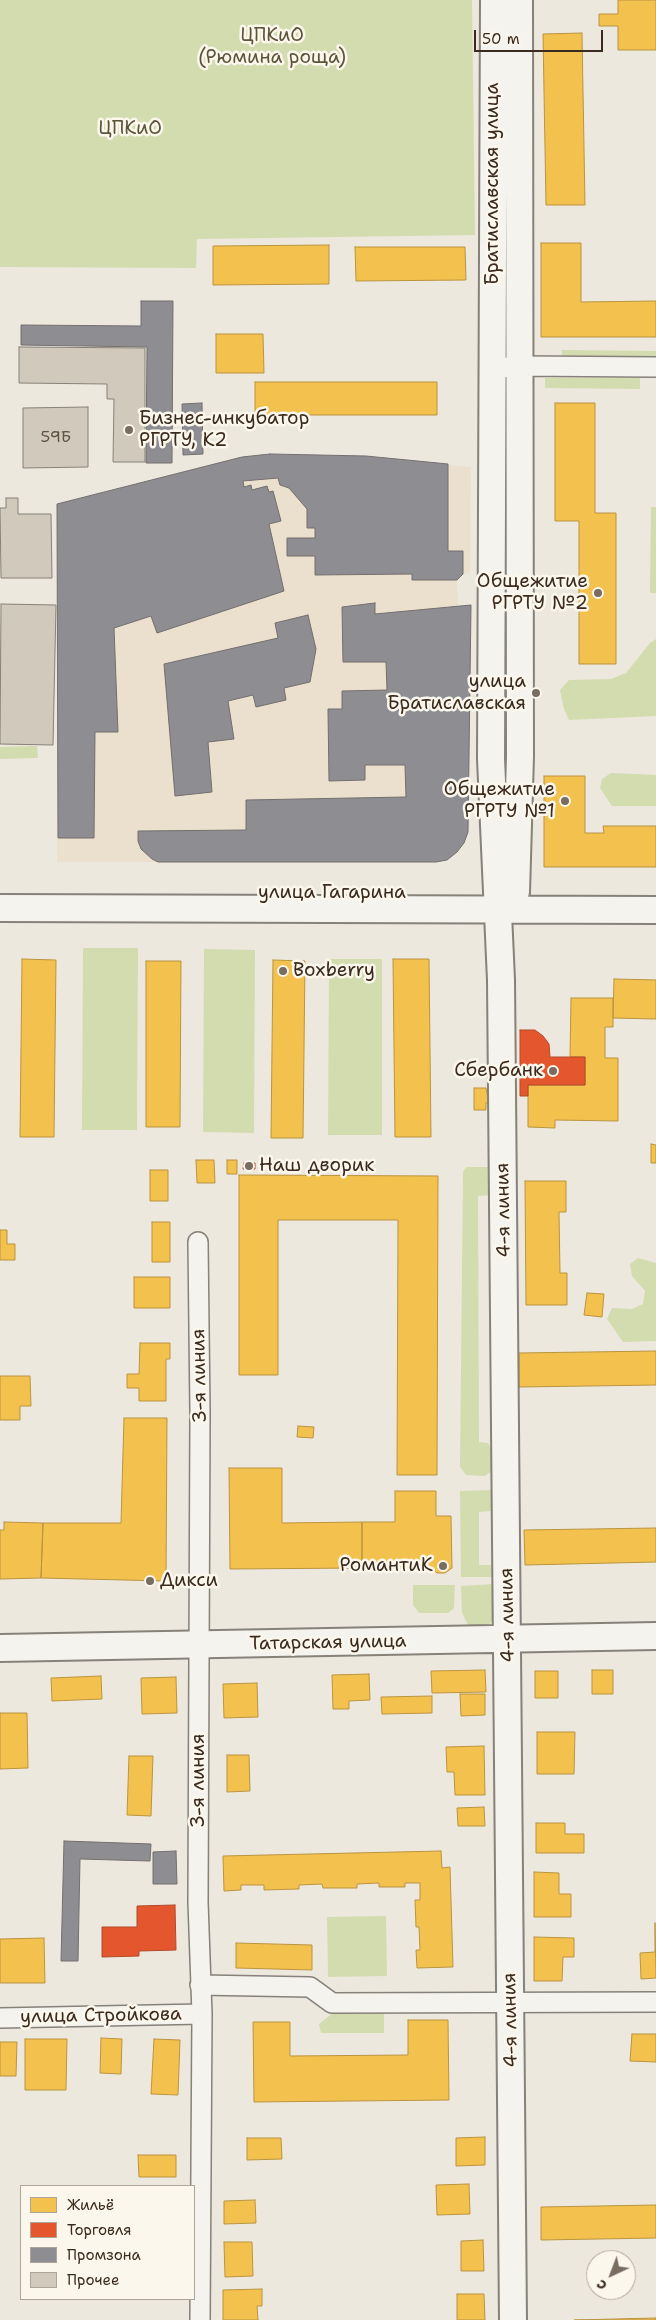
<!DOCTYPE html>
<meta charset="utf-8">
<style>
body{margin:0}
#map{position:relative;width:656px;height:2320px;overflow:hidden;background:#ede8de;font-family:"Shantell Sans",sans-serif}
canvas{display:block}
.legend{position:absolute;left:20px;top:2185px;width:175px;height:115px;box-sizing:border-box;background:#fbf7ec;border:1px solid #aea59a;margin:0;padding:6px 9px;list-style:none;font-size:15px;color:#3b2a1e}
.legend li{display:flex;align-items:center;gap:10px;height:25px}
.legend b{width:25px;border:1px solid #aea59a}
.north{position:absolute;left:586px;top:2250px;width:50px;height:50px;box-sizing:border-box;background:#fbf7ec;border:1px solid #aea59a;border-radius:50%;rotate:223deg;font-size:14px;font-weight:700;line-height:20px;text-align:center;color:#3b2a1e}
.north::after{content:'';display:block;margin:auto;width:18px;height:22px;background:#796c61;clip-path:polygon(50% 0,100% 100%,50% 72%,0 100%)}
.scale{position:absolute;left:474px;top:30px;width:129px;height:22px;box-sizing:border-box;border:2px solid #3b2a1e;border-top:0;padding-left:6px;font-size:15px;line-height:18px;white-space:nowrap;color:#3b2a1e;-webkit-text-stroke:4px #fbf7ec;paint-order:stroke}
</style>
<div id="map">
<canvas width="656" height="2320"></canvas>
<ul class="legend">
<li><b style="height:14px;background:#f2c14e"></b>Жильё</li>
<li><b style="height:14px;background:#e4572e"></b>Торговля</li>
<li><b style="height:14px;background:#8d8d92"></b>Промзона</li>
<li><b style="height:14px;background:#d1c9bb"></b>Прочее</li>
</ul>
<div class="north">С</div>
<div class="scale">50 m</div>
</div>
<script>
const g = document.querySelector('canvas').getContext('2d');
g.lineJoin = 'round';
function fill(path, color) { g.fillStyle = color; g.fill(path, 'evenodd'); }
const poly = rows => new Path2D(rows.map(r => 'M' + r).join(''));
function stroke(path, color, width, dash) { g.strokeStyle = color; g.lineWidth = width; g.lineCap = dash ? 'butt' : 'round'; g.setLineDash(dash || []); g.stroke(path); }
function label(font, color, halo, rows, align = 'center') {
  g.font = font + ' "Shantell Sans",sans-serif'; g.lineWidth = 5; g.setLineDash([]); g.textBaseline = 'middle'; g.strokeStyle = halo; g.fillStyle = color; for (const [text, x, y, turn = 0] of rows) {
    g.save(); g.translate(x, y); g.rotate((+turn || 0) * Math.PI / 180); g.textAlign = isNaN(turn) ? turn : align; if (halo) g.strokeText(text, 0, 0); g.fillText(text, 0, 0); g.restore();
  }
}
fill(poly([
 [270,454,366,456,471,467,470,573,463,574,457,580,458,606,471,605,468,832,464,843,447,860,436,862,57,862,57,504,242,457]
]), '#ebe0cd');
fill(poly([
 [0,0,472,0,475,235,197,239,196,268,0,267],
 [562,350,656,351,656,356,562,356],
 [545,378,640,378,640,389,545,388],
 [651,507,656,507,656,593,650,593],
 [656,639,656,716,569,720,564,709,560,690,569,680,611,679,626,673,650,643],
 [37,746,38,758,0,759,0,747],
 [611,773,656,775,656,806,612,806,600,788,602,779],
 [83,948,138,948,137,1130,82,1130],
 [204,949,255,950,254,1133,203,1132],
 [329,959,382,959,382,1135,328,1135],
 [466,1167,490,1167,495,1191,490,1195,478,1196,479,1442,488,1443,492,1449,493,1470,485,1476,466,1475,460,1467,463,1172],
 [638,1258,656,1263,656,1341,623,1342,607,1319,612,1308,632,1309,643,1304,645,1291,632,1276,630,1264],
 [491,1490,491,1511,479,1512,479,1565,494,1565,494,1577,461,1577,460,1491],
 [494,1584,495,1612,491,1623,480,1629,468,1625,462,1613,461,1586],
 [413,1585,455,1585,454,1608,448,1613,419,1613,413,1605],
 [386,1916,387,1976,328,1977,327,1917],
 [384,2011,384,2033,321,2033,319,2024,333,2013]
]), '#d2dcaf');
const homes = poly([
 [618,0,656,0,656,50,618,50,618,26,599,26,599,14,618,14,618,0],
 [582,33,585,205,546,205,543,34,582,33],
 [541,243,581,243,581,302,656,301,656,337,541,337,541,243],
 [329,245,329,284,213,285,213,246,329,245],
 [355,247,465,247,466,280,356,281,355,247],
 [216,334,263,334,264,373,216,373,216,334],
 [255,382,437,382,437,415,255,415,255,382],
 [555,403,595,403,595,513,616,513,616,664,579,664,579,521,555,521,555,403],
 [544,776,585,776,585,833,604,833,603,826,656,826,656,867,544,867,544,776],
 [22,959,56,960,54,1137,20,1137,22,959],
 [393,959,429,959,431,1137,395,1137,393,959],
 [273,960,305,961,303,1138,271,1138,273,960],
 [146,961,181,961,180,1127,146,1127,146,961],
 [614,979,656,980,656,1019,613,1018,614,979],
 [571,998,613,998,613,1027,605,1027,605,1058,618,1058,618,1121,555,1120,555,1128,528,1127,528,1085,585,1085,585,1057,570,1057,571,998],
 [474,1088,486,1088,489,1103,486,1103,486,1110,474,1110,474,1088],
 [651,1144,656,1145,656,1163,651,1163,651,1144],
 [196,1160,214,1160,215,1183,197,1183,196,1160],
 [227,1160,237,1160,237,1174,227,1174,227,1160],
 [150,1170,168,1170,168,1201,150,1201,150,1170],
 [239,1175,438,1176,437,1475,397,1475,398,1220,278,1220,278,1375,239,1375,239,1175],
 [525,1181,566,1181,566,1212,559,1212,560,1273,567,1273,567,1305,526,1305,525,1181],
 [152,1222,170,1222,170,1262,152,1262,152,1222],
 [0,1230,7,1230,7,1244,15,1244,15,1260,0,1260,0,1230],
 [134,1277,170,1277,170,1308,134,1308,134,1277],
 [587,1293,604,1294,602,1317,584,1315,587,1293],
 [140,1343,170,1343,170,1359,166,1359,166,1401,139,1401,139,1388,127,1388,127,1374,139,1374,140,1343],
 [656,1351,656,1385,519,1387,519,1353,656,1351],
 [0,1376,30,1376,31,1406,20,1406,20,1420,0,1420,0,1376],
 [124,1418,167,1418,166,1581,41,1578,43,1523,121,1523,124,1418],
 [298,1426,314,1427,313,1438,297,1437,298,1426],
 [229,1468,282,1468,282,1523,362,1522,362,1568,230,1569,229,1468],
 [395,1491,436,1491,436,1516,451,1516,452,1568,445,1573,437,1573,431,1568,362,1568,362,1522,395,1522,395,1491],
 [4,1522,43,1523,41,1578,0,1579,0,1530,4,1530,4,1522],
 [656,1528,656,1562,525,1565,524,1530,656,1528],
 [485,1670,486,1692,432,1693,431,1671,485,1670],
 [592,1670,613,1670,613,1694,592,1694,592,1670],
 [535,1671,558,1671,558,1698,535,1698,535,1671],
 [369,1674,370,1700,349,1701,349,1709,333,1709,332,1675,369,1674],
 [101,1676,102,1699,52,1701,51,1678,101,1676],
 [176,1677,177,1713,142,1714,141,1678,176,1677],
 [257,1683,258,1717,224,1718,223,1684,257,1683],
 [460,1694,485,1694,485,1715,461,1716,460,1694],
 [432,1696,432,1713,382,1714,381,1697,432,1696],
 [0,1713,27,1713,28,1768,0,1769,0,1713],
 [537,1732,575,1732,574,1774,537,1774,537,1732],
 [484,1746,485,1795,455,1795,454,1772,447,1772,446,1747,484,1746],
 [227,1755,249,1755,250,1791,227,1792,227,1755],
 [129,1756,153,1756,151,1816,127,1815,129,1756],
 [484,1807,485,1826,458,1826,457,1808,484,1807],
 [536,1823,565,1823,565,1834,584,1834,584,1853,536,1853,536,1823],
 [441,1851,442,1868,450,1867,453,1967,417,1968,416,1950,420,1950,419,1927,416,1927,415,1900,420,1900,420,1883,405,1883,405,1887,379,1887,379,1883,357,1884,357,1888,323,1888,322,1884,299,1885,299,1889,264,1890,264,1885,241,1885,241,1890,224,1891,223,1856,441,1851],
 [534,1872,559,1873,559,1894,571,1894,571,1917,534,1917,534,1872],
 [655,1923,656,1978,641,1979,640,1953,655,1952,655,1923],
 [534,1937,574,1938,574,1957,563,1957,562,1981,534,1981,534,1937],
 [44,1938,45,1983,0,1983,0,1939,44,1938],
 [236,1943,312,1945,312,1970,236,1968,236,1943],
 [408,2020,448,2020,449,2100,254,2102,253,2022,290,2022,290,2056,408,2055,408,2020],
 [632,2034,656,2034,656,2062,630,2061,632,2034],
 [101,2038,122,2039,121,2074,100,2073,101,2038],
 [25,2039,67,2039,66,2090,25,2090,25,2039],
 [154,2039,180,2040,178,2095,151,2094,154,2039],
 [0,2042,17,2042,16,2076,0,2076,0,2042],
 [485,2137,485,2165,456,2166,456,2138,485,2137],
 [247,2138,281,2138,282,2159,247,2160,247,2138],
 [138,2155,176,2155,176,2177,139,2177,138,2155],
 [469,2184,470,2214,437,2215,436,2185,469,2184],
 [255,2200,256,2223,224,2224,224,2201,255,2200],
 [656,2205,656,2238,541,2240,541,2207,656,2205],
 [483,2240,484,2271,461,2271,461,2241,483,2240],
 [224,2242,252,2242,253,2276,225,2277,224,2242],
 [262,2289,262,2306,257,2306,258,2320,223,2320,223,2290,262,2289],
 [457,2294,484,2294,485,2320,457,2320,457,2294],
 [656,2318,656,2320,574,2320,656,2318]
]);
fill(homes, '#f2c14e');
stroke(homes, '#bb9440', 1);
const shops = poly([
 [520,1030,535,1030,543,1036,549,1044,550,1057,585,1057,585,1085,528,1085,528,1096,520,1096,520,1030],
 [244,1163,255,1163,255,1169,243,1169,244,1163],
 [175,1905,176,1950,139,1951,139,1956,102,1957,102,1927,137,1927,137,1906,175,1905]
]);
fill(shops, '#e4572e');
stroke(shops, '#b14a29', 1);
const industry = poly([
 [141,301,173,301,172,463,146,463,147,347,21,345,21,325,141,326,141,301],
 [202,403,203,454,183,455,182,404,202,403],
 [270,454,366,456,448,464,448,551,463,551,463,574,457,580,412,580,412,574,315,575,315,556,287,556,287,538,315,538,315,528,307,528,307,509,289,488,280,485,278,478,243,481,244,487,251,485,252,490,267,486,269,492,273,491,281,521,269,524,284,591,157,633,151,616,114,628,118,732,95,732,94,838,58,838,57,504,242,457,270,454],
 [375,603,375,614,471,605,468,832,464,843,457,852,447,860,436,862,158,862,152,859,141,849,138,841,138,831,246,830,246,800,406,797,405,765,365,765,365,780,329,781,328,709,342,709,342,691,387,690,386,662,343,662,342,607,375,603],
 [308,615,316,649,310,682,284,688,286,700,256,707,253,695,228,701,234,739,208,742,212,792,175,796,164,664,278,638,275,623,308,615],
 [64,1841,151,1844,150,1861,80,1859,78,1961,61,1961,64,1841],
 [176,1851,177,1884,153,1884,153,1852,176,1851]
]);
fill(industry, '#8d8d92');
stroke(industry, '#746f6f', 1);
const building = poly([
 [19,347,145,348,145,462,113,462,114,399,107,399,107,384,19,383,19,347],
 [88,407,88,467,23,468,23,408,88,407],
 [6,498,18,498,18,514,51,514,52,578,1,578,0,508,6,508,6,498],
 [1,604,56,605,53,745,0,744,1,604]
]);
fill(building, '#d1c9bb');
stroke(building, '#868179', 1);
const street = poly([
 [492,369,518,366,656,367],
 [198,1242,200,1413,198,1902,202,2014,200,2320],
 [200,1985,310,1987,332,2003,656,2002],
 [0,2018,202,2014]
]);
const secondary = poly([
 [494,0,491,759,501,980,513,2320],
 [0,908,656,910],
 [500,910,516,892,520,756,519,0],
 [0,1648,656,1636]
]);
stroke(street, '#868179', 22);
stroke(secondary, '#868179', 30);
stroke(street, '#f5f3ee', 19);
stroke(secondary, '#f5f3ee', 26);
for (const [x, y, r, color] of [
 [129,430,5,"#796c61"],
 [598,593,5,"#796c61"],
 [536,693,5,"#796c61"],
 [565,801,5,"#796c61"],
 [283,971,5,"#796c61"],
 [553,1071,5,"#796c61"],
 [249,1166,5,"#796c61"],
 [443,1566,5,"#796c61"],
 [150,1581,5,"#796c61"]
]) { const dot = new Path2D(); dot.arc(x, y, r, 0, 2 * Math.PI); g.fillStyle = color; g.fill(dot); stroke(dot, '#fbf7ec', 2); }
label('16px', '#605245', null, [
 ["59Б",56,438]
]);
label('19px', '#5b5439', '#fbf7ec', [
 ["ЦПКиО",272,36],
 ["(Рюмина роща)",272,58],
 ["ЦПКиО",130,129]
]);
label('19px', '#3b2a1e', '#fbf7ec', [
 ["Братиславская улица",493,184,-90],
 ["улица Гагарина",332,893],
 ["4-я линия",504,1210,-91],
 ["3-я линия",200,1376,-91],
 ["4-я линия",508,1615,-91],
 ["Татарская улица",328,1643,-1],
 ["3-я линия",199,1781,-90],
 ["улица Стройкова",101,2016,-1],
 ["4-я линия",511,2020,-91]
]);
label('19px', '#3b2a1e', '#fbf7ec', [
 ["Бизнес-инкубатор",139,419,"left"],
 ["РГРТУ, К2",139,441,"left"],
 ["Общежитие",588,582],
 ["РГРТУ №2",588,604],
 ["улица",526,682],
 ["Братиславская",526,704],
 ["Общежитие",555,790],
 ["РГРТУ №1",555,812],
 ["Boxberry",293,971,"left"],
 ["Сбербанк",543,1071],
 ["Наш дворик",259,1166,"left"],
 ["РомантиК",433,1566],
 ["Дикси",160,1581,"left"]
], 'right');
</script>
